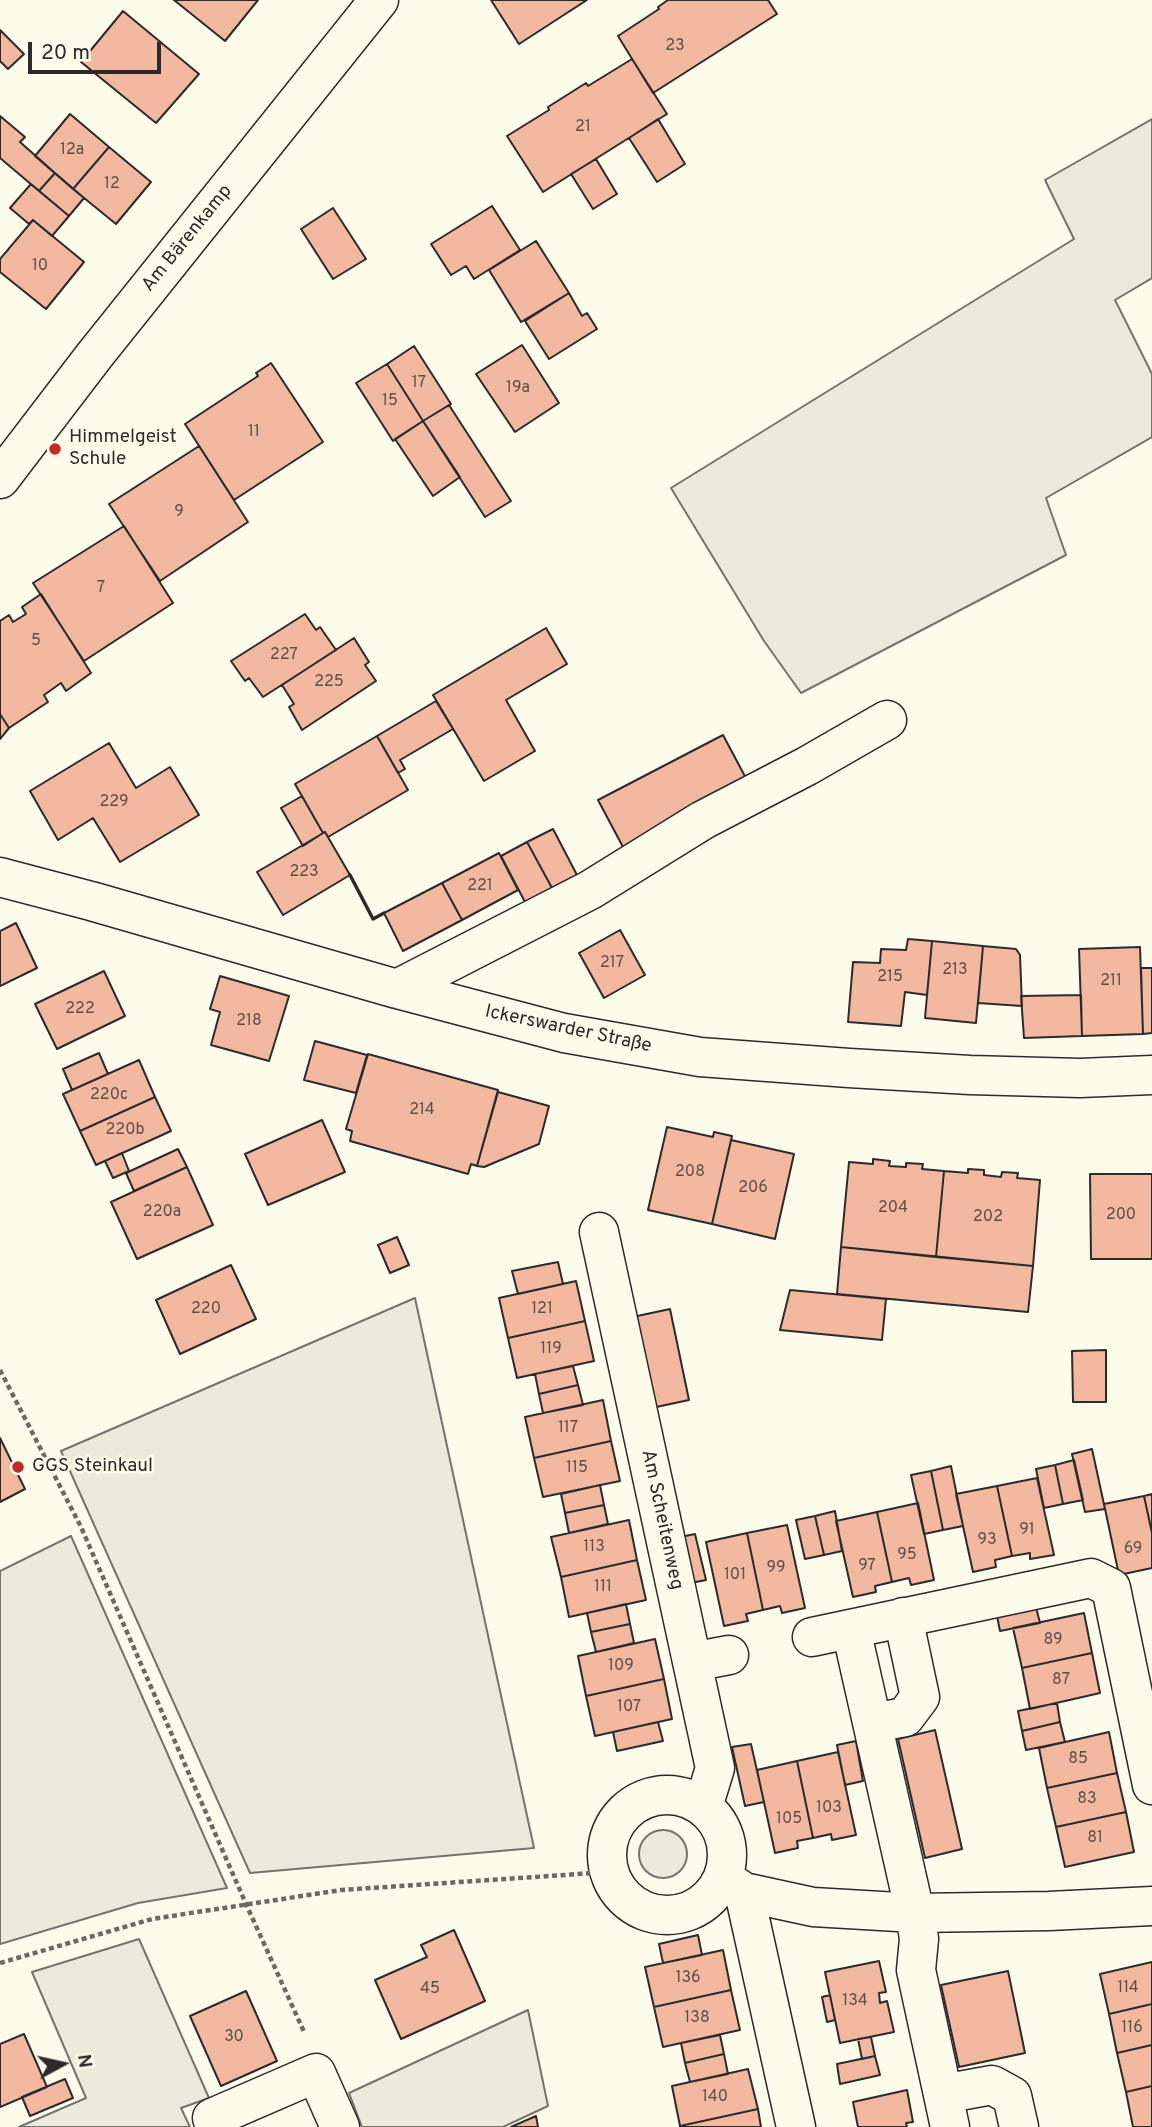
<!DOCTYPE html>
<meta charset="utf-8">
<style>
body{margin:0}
#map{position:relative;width:1152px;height:2127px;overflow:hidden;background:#fdfbea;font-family:Overpass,sans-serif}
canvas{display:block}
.north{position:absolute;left:28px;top:2029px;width:70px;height:70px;-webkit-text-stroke:5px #fdfbea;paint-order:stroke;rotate:82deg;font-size:19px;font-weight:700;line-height:28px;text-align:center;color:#2b2b2b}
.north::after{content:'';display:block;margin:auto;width:24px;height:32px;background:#2b2b2b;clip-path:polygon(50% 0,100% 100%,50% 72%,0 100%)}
.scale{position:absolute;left:28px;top:42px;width:133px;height:32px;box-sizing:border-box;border:4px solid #2b2b2b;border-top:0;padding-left:9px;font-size:21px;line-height:24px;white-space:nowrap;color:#2b2b2b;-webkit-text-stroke:5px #fdfbea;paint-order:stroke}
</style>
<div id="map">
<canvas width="1152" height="2127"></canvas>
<div class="north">N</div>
<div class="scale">20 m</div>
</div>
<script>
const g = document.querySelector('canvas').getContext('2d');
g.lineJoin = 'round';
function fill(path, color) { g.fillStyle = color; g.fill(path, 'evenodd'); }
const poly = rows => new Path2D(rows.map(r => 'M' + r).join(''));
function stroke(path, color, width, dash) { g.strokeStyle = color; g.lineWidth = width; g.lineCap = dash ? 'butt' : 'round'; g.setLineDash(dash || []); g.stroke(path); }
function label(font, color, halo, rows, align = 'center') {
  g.font = font + ' Overpass,sans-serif'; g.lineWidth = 5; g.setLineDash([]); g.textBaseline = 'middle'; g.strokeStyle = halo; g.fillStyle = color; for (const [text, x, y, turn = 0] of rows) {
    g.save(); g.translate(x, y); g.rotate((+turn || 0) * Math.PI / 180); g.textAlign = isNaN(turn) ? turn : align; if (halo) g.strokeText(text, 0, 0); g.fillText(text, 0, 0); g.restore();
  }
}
const green = poly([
 [1152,119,1152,278,1115,300,1152,374,1152,437,1046,498,1066,555,801,693,764,641,671,488,1074,239,1045,180,1152,119],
 [415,1298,534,1848,250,1873,61,1451,415,1298],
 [71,1536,227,1888,138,1903,0,1944,0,1571,71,1536],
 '639 1854a24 24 0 1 1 48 0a24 24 0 1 1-48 0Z',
 [139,1939,209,2098,181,2108,190,2127,19,2127,86,2098,32,1972,139,1939],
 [528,2010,548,2106,503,2127,362,2127,349,2093,528,2010]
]);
fill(green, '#ecebdb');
stroke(green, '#74746e', 2);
const building = poly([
 [174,0,258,0,225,41,174,0],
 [491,0,587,0,519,44,491,0],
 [668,0,768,0,777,14,653,93,618,36,659,9,658,7,668,0],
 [123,11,199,74,156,123,81,62,123,11],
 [0,30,24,54,8,69,0,61,0,30],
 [632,59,667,114,543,192,507,136,549,110,548,107,586,83,588,86,632,59],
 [70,114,109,147,73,189,35,156,70,114],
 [0,116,25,137,20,142,55,173,39,191,0,158,0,116],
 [658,119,685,164,657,182,629,138,658,119],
 [109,147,151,182,116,224,73,189,109,147],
 [596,159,617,194,593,209,571,174,596,159],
 [55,173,84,198,69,216,39,191,55,173],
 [31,184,69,216,52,236,33,220,29,224,10,208,31,184],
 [492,206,520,250,474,279,466,266,451,275,431,244,492,206],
 [333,208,366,259,333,279,301,229,333,208],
 [33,220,84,262,46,309,0,272,0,259,33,220],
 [536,241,569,293,521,322,489,270,536,241],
 [569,293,582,316,587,313,597,329,549,359,525,321,569,293],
 [522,345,559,403,515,432,476,374,522,345],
 [414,346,451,404,423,421,387,364,414,346],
 [271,363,323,442,234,500,185,424,258,376,256,373,271,363],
 [387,364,423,421,393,441,356,383,387,364],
 [449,405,511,501,485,517,423,421,449,405],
 [423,421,460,477,433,496,395,439,423,421],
 [199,446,248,522,160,581,109,504,199,446],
 [124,526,173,603,84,661,33,583,124,526],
 [41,594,91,673,66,691,61,683,44,695,48,702,9,728,0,714,0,621,9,615,13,622,26,614,22,607,41,594],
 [305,614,316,630,320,627,336,650,263,697,249,678,245,681,231,661,305,614],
 [546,628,567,664,506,700,535,751,484,781,433,695,546,628],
 [354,638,369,662,365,665,376,681,302,730,289,707,294,704,282,685,354,638],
 [436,701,453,729,400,760,405,769,398,773,377,736,436,701],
 [0,714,9,728,0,739,0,714],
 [723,735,748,782,623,847,598,800,723,735],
 [377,736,408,790,328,837,325,832,323,833,295,784,377,736],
 [109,743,136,788,170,767,199,815,120,862,93,818,58,840,30,791,109,743],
 [302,796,323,833,303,846,281,808,302,796],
 [553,829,577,875,552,888,527,842,553,829],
 [325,832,350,875,283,915,257,872,325,832],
 [527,842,552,888,525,902,501,856,527,842],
 [499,853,518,890,462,920,442,883,499,853],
 [442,883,462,920,403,951,384,913,442,883],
 [16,923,37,968,0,986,0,931,16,923],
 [620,930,645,975,604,998,579,953,620,930],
 [908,939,932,941,927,995,905,992,901,1026,848,1022,853,962,880,963,881,949,906,950,908,939],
 [932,941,983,946,976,1023,925,1018,932,941],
 [983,946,1016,949,1020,955,1022,1006,978,1003,983,946],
 [1140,947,1143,1034,1082,1036,1079,949,1140,947],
 [1141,968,1152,968,1152,1033,1143,1034,1141,968],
 [104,971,125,1016,57,1049,35,1004,104,971],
 [220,976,289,996,269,1061,211,1045,220,1012,210,1009,220,976],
 [1081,995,1082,1036,1024,1038,1021,996,1081,995],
 [315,1041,367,1055,356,1093,304,1080,315,1041],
 [99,1053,108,1074,72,1090,63,1069,99,1053],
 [368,1054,498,1090,477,1166,471,1164,468,1174,350,1141,352,1131,346,1129,368,1054],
 [139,1060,155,1097,80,1131,63,1094,139,1060],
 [498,1092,549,1106,539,1144,484,1167,477,1166,498,1092],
 [155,1097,171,1131,96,1165,80,1131,155,1097],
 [322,1120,345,1172,268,1205,245,1154,322,1120],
 [667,1127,713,1137,714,1132,732,1136,712,1224,648,1210,667,1127],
 [731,1140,794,1154,775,1239,712,1224,731,1140],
 [178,1149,187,1167,134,1191,126,1173,178,1149],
 [122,1153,129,1171,113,1178,105,1161,122,1153],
 [873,1159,890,1161,889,1166,906,1167,906,1163,923,1164,922,1169,944,1171,936,1257,841,1247,849,1162,873,1164,873,1159],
 [187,1167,213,1225,137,1259,111,1202,187,1167],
 [968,1169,984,1170,984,1175,1001,1177,1002,1172,1018,1173,1017,1178,1040,1180,1033,1266,936,1257,944,1171,968,1173,968,1169],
 [1090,1174,1152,1174,1152,1259,1091,1259,1090,1174],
 [397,1237,409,1265,390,1273,378,1245,397,1237],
 [841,1247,1033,1266,1028,1312,837,1294,841,1247],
 [558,1262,563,1284,518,1294,512,1271,558,1262],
 [231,1265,256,1319,180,1354,156,1300,231,1265],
 [576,1281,585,1321,508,1338,499,1298,576,1281],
 [790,1290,886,1299,882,1340,780,1330,790,1290],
 [670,1309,689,1400,647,1409,628,1318,670,1309],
 [585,1321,594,1361,517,1378,508,1338,585,1321],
 [1106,1350,1106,1402,1073,1402,1072,1351,1106,1350],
 [573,1366,578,1385,539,1394,535,1374,573,1366],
 [578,1385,583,1405,543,1413,539,1394,578,1385],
 [603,1400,611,1441,534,1458,525,1417,603,1400],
 [0,1438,25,1489,0,1502,0,1438],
 [611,1441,620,1481,543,1497,534,1458,611,1441],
 [1092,1449,1105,1509,1085,1512,1072,1454,1092,1449],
 [1074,1460,1083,1500,1063,1504,1055,1465,1074,1460],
 [1055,1465,1063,1504,1044,1508,1036,1469,1055,1465],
 [951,1466,963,1526,943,1530,931,1471,951,1466],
 [931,1471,943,1530,924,1534,911,1475,931,1471],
 [1037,1478,1054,1555,1030,1559,1030,1553,1012,1556,997,1486,1037,1478],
 [600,1485,604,1505,565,1513,561,1494,600,1485],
 [997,1486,1012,1556,995,1560,996,1567,973,1572,956,1494,997,1486],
 [1152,1494,1152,1533,1144,1496,1152,1494],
 [1144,1496,1152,1533,1152,1568,1119,1575,1104,1504,1144,1496],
 [918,1503,934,1580,911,1585,909,1578,892,1582,877,1512,918,1503],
 [604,1505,608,1524,569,1533,565,1513,604,1505],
 [835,1511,842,1551,824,1555,815,1516,835,1511],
 [877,1512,892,1582,875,1586,876,1592,853,1597,836,1521,877,1512],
 [815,1516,824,1555,805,1559,796,1520,815,1516],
 [629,1520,637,1560,561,1577,551,1537,629,1520],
 [787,1525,805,1608,782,1613,780,1606,763,1610,747,1533,787,1525],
 [747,1533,763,1610,746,1614,748,1621,724,1626,706,1542,747,1533],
 [695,1534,706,1580,686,1584,676,1538,695,1534],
 [637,1560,646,1600,569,1617,561,1577,637,1560],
 [1035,1603,1040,1623,1000,1631,996,1611,1035,1603],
 [626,1604,630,1624,591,1632,587,1613,626,1604],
 [1084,1613,1092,1653,1022,1668,1013,1628,1084,1613],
 [630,1624,634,1643,596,1652,591,1632,630,1624],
 [655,1639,664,1679,586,1696,578,1656,655,1639],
 [1092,1653,1100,1693,1030,1709,1022,1668,1092,1653],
 [664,1679,672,1719,595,1736,586,1696,664,1679],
 [1057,1703,1060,1722,1022,1731,1018,1711,1057,1703],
 [658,1722,663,1741,617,1751,613,1732,658,1722],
 [1060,1722,1065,1742,1026,1750,1022,1731,1060,1722],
 [935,1730,962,1849,925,1858,898,1739,935,1730],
 [1109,1732,1117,1773,1047,1788,1039,1748,1109,1732],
 [856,1741,863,1781,845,1785,837,1745,856,1741],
 [751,1744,764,1802,745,1806,732,1747,751,1744],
 [838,1752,856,1835,832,1840,831,1834,813,1838,797,1761,838,1752],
 [797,1761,813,1838,797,1841,798,1848,775,1853,757,1770,797,1761],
 [1117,1773,1126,1812,1056,1827,1047,1788,1117,1773],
 [1126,1812,1134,1852,1065,1867,1056,1827,1126,1812],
 [454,1930,485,2001,401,2039,375,1980,427,1957,421,1945,454,1930],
 [698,1935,702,1955,663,1963,659,1944,698,1935],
 [723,1950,731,1990,654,2007,645,1967,723,1950],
 [879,1961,886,1992,879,1993,880,2003,887,2001,894,2032,840,2043,825,1972,879,1961],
 [1152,1962,1152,2004,1109,2014,1100,1974,1152,1962],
 [1008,1971,1025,2053,959,2067,941,1985,1008,1971],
 [731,1990,740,2030,663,2047,654,2007,731,1990],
 [246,1991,277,2061,221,2086,190,2016,246,1991],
 [830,1995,835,2020,827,2022,822,1997,830,1995],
 [1152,2004,1152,2045,1117,2053,1109,2014,1152,2004],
 [24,2034,47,2087,0,2107,0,2044,24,2034],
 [720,2035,724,2054,685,2063,681,2043,720,2035],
 [871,2037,875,2056,862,2059,858,2039,871,2037],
 [1152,2045,1152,2086,1126,2092,1117,2053,1152,2045],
 [724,2054,728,2074,690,2082,685,2063,724,2054],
 [875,2056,880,2075,840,2084,837,2064,875,2056],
 [748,2069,758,2109,680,2126,672,2086,748,2069],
 [65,2079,73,2098,30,2116,22,2097,65,2079],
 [1152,2086,1152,2127,1133,2127,1126,2092,1152,2086],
 [907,2090,913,2122,906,2123,907,2127,858,2127,853,2102,907,2090],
 [758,2109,761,2127,680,2127,680,2126,758,2109],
 [536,2116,538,2127,511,2127,536,2116]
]);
fill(building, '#f2b8a0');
stroke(building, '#2b2b2b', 2);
const minor = poly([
 [0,479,94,356,379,0],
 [0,877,91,901,397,989,564,1033,700,1057,849,1068,970,1075,1080,1078,1152,1075],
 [397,989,590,890,703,820,807,766,887,720],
 [599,1232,715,1768,703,1807],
 [851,1629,915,1913,919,1939,916,1970,950,2127],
 [812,1637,1091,1578,1111,1588,1152,1785],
 [692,1662,729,1655],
 [873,1723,905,1717,920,1697,903,1617],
 '607 1855a60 60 0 1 1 120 0a60 60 0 1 1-120 0Z',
 [723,1878,744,1892,813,1907,915,1913,1049,1911,1152,1906],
 [744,1892,796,2127],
 [943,2094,992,2085,1012,2096,1019,2127],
 [216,2127,212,2118,316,2073,340,2127]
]);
stroke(minor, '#2b2b2b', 41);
stroke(poly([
 [0,1370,81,1527,246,1904,305,2034],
 [0,1963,152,1919,341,1890,609,1872]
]), '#6a6964', 4.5, [5, 3.5]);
stroke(minor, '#fdfbea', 38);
stroke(poly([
 [350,875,373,919,384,913]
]), '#2b2b2b', 3.5);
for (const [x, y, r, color] of [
 [55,449,7,"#c62828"],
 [18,1467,7,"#c62828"]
]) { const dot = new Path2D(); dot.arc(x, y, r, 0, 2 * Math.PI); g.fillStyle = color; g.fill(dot); stroke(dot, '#fdfbea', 2.5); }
label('16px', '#5d4e48', null, [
 ["23",675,47],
 ["21",583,128],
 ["12a",72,151],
 ["12",112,185],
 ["10",40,267],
 ["17",419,384],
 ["19a",518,389],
 ["15",390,402],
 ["11",254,433],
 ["9",179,513],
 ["7",101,589],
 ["5",36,642],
 ["227",284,656],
 ["225",329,683],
 ["229",114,803],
 ["223",304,873],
 ["221",480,887],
 ["217",612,964],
 ["213",955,971],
 ["215",890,978],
 ["211",1111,982],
 ["222",80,1010],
 ["218",249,1022],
 ["220c",109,1096],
 ["214",422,1111],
 ["220b",125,1131],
 ["208",690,1173],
 ["206",753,1189],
 ["204",893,1209],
 ["220a",162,1213],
 ["200",1121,1216],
 ["202",988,1218],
 ["220",206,1310],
 ["121",542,1310],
 ["119",551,1350],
 ["117",568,1429],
 ["115",577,1469],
 ["91",1027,1531],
 ["93",987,1541],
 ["113",594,1548],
 ["69",1133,1550],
 ["95",907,1556],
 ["97",867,1567],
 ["99",776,1569],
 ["101",735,1576],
 ["111",603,1588],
 ["89",1053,1641],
 ["109",621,1667],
 ["87",1061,1681],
 ["107",629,1708],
 ["85",1078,1760],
 ["83",1087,1800],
 ["103",829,1809],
 ["105",789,1820],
 ["81",1095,1839],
 ["136",688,1979],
 ["114",1128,1989],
 ["45",430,1990],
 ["134",855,2002],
 ["138",697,2019],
 ["116",1132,2029],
 ["30",234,2038],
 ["140",715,2098]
]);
label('19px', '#2b2b2b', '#fdfbea', [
 ["Am Bärenkamp",188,239,-51],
 ["Ickerswarder Straße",568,1030,12],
 ["Am Scheitenweg",661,1520,78]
]);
label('19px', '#2b2b2b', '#fdfbea', [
 ["Himmelgeist",69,438],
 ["Schule",69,460],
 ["GGS Steinkaul",32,1467]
], 'left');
</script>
